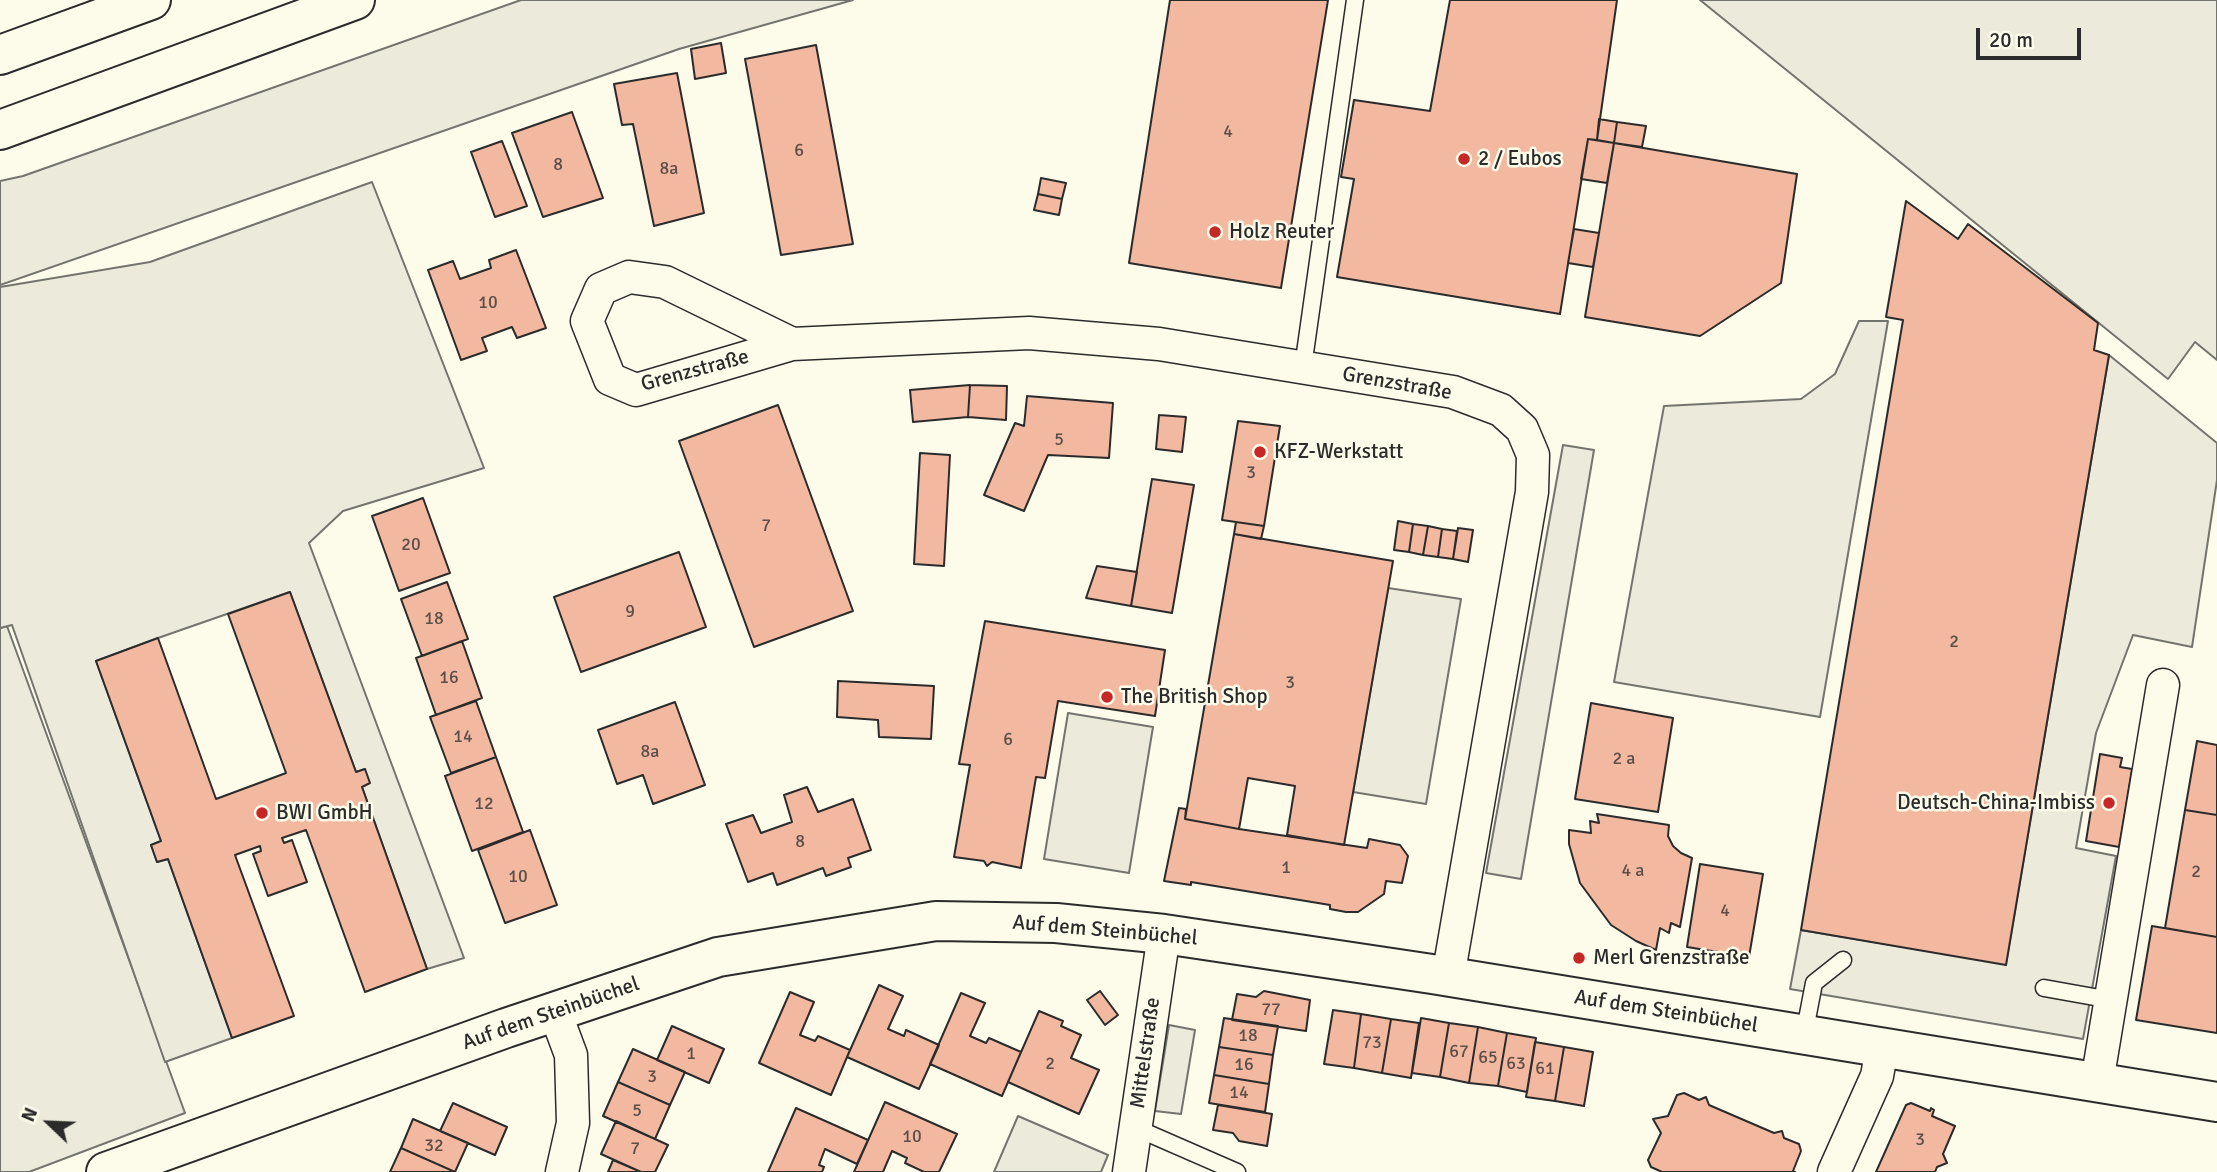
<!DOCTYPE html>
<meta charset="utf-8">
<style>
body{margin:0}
#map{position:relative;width:2217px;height:1172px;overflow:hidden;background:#fdfbea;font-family:Signika,sans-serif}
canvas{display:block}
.north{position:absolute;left:14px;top:1088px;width:70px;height:70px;-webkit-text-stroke:5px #fdfbea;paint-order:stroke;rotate:293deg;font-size:19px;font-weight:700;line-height:28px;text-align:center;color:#2b2b2b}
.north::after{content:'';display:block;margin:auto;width:24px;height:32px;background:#2b2b2b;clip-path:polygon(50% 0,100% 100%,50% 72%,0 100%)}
.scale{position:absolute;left:1976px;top:28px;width:105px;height:32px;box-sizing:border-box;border:4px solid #2b2b2b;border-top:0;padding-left:9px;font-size:21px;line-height:24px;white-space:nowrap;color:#2b2b2b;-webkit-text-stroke:5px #fdfbea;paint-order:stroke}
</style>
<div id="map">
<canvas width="2217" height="1172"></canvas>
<div class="north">N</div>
<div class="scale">20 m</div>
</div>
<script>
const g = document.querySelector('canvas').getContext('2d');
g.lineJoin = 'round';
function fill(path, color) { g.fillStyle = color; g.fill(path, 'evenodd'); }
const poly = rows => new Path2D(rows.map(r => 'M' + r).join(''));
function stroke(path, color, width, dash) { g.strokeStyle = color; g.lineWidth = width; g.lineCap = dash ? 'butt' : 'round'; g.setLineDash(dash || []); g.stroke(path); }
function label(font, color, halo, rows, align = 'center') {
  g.font = font + ' Signika,sans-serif'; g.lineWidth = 5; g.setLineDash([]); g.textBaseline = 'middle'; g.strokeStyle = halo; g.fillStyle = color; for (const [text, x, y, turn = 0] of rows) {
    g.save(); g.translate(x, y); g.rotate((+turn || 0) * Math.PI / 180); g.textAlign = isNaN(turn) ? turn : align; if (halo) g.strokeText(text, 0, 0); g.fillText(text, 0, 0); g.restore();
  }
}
const green = poly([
 [521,0,853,0,679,49,0,285,0,181,23,176,521,0],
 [1700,0,2217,0,2217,360,2195,342,2168,379,1700,0],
 [7,626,185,1113,29,1172,0,1172,0,628,7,626]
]);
fill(green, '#ecebdb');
stroke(green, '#74746e', 2);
const parking = poly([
 [372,182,484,468,343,511,309,543,464,958,427,969,362,787,365,769,356,772,290,592,158,638,96,661,161,841,151,845,157,862,168,859,232,1038,165,1062,12,625,0,628,0,287,150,262,372,182],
 [1859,321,1888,321,1820,717,1614,682,1664,406,1801,399,1835,374,1859,321],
 [2109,355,2217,443,2217,480,2192,647,2133,635,2096,733,2076,848,2116,856,2083,1039,1790,989,1801,930,2006,964,2109,355],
 [1563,445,1594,450,1521,879,1486,873,1563,445],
 [1388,588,1461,599,1426,804,1353,792,1388,588],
 [1068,713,1153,727,1129,873,1044,859,1068,713],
 [1169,1025,1195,1030,1181,1114,1155,1111,1169,1025],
 [1018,1116,1108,1155,1101,1172,994,1172,1018,1116]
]);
fill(parking, '#eceadb');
stroke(parking, '#74746e', 2);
const building = poly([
 [1170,0,1328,0,1281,288,1129,263,1170,0],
 [1450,0,1617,0,1597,140,1588,139,1560,314,1337,277,1354,179,1341,177,1354,100,1430,111,1450,0],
 [721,43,726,73,695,79,691,49,721,43],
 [816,45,853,244,781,255,745,59,816,45],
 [677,73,704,213,654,226,633,124,622,125,614,84,677,73],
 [572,112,603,198,543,217,512,133,572,112],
 [1599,119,1617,122,1614,143,1597,140,1599,119],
 [1617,122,1646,126,1642,147,1614,143,1617,122],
 [1588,139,1614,143,1607,183,1581,179,1588,139],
 [502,141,527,206,495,217,471,152,502,141],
 [1614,143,1797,174,1781,283,1700,336,1585,317,1614,143],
 [1041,178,1066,183,1062,199,1038,194,1041,178],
 [1038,194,1062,199,1059,215,1034,210,1038,194],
 [1906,201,1958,239,1968,224,2098,323,2094,350,2109,355,2006,965,1801,930,1903,320,1886,317,1906,201],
 [1574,229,1599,233,1593,267,1568,263,1574,229],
 [516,250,546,328,517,338,512,327,482,338,487,351,461,360,428,270,453,261,460,279,491,268,489,260,516,250],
 [970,385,1007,386,1006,420,968,417,970,385],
 [970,385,968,417,913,422,910,390,970,385],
 [1027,396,1113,403,1109,458,1048,455,1024,511,984,495,1015,423,1024,426,1027,396],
 [778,405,853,611,754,647,679,441,778,405],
 [1159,415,1186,417,1182,452,1156,449,1159,415],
 [1238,421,1280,426,1264,526,1222,520,1238,421],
 [920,453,950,455,944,566,914,564,920,453],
 [1152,479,1194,485,1172,613,1131,606,1152,479],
 [423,498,450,573,399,591,372,516,423,498],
 [1398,521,1413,524,1409,552,1394,550,1398,521],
 [1236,522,1264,526,1261,539,1234,534,1236,522],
 [1413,524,1428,526,1423,555,1409,552,1413,524],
 [1428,526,1442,529,1438,557,1423,555,1428,526],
 [1458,528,1473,530,1468,562,1453,559,1458,528],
 [1442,529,1457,531,1453,559,1438,557,1442,529],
 [1234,534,1393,561,1344,845,1287,835,1295,786,1248,778,1239,829,1185,819,1234,534],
 [679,552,706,627,581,672,554,597,679,552],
 [1097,566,1137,572,1131,606,1086,598,1097,566],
 [447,582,468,639,422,656,401,599,447,582],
 [290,592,356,772,365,769,370,783,362,787,427,969,365,992,306,830,282,838,284,843,292,840,307,882,268,896,253,854,261,851,260,846,235,855,294,1016,232,1038,168,859,157,862,151,845,161,841,96,661,158,638,216,799,286,773,228,614,290,592],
 [985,621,1165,650,1155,716,1058,701,1045,778,1036,777,1021,868,992,862,987,866,984,861,954,857,970,765,959,764,985,621],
 [462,641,482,698,436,715,416,658,462,641],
 [838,681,934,686,931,739,879,737,878,720,837,717,838,681],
 [476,701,496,757,451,773,430,717,476,701],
 [675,702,705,785,653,804,643,775,617,784,598,730,675,702],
 [1591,703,1673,718,1658,812,1575,799,1591,703],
 [2197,741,2217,745,2217,815,2185,810,2197,741],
 [2100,754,2122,758,2120,767,2132,769,2119,847,2086,841,2100,754],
 [496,757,523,832,472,851,445,776,496,757],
 [807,787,818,812,853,799,871,850,848,858,851,867,826,876,823,868,777,885,773,873,748,882,726,824,753,815,761,833,792,822,784,795,807,787],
 [1179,808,1186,809,1185,819,1239,829,1367,848,1369,839,1400,845,1408,856,1402,883,1386,881,1384,894,1358,912,1346,912,1330,909,1330,905,1191,882,1191,885,1164,881,1179,808],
 [2185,810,2217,815,2217,937,2165,928,2185,810],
 [1597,814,1669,825,1668,836,1673,846,1681,853,1692,858,1680,927,1671,923,1669,933,1660,928,1656,950,1636,941,1611,925,1580,883,1569,844,1569,830,1591,833,1590,821,1599,823,1597,814],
 [530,830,557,905,505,923,478,850,530,830],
 [1700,864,1763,874,1749,957,1687,947,1700,864],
 [2152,926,2217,937,2217,1033,2136,1020,2152,926],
 [879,985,903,996,888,1029,904,1036,906,1030,939,1045,919,1089,847,1057,879,985],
 [1100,991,1118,1015,1105,1025,1087,1000,1100,991],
 [1264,991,1310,1000,1306,1031,1232,1020,1237,994,1256,997,1264,991],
 [790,992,814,1002,800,1035,815,1041,818,1036,850,1050,831,1095,759,1063,790,992],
 [961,993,985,1003,970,1036,986,1043,989,1038,1021,1052,1002,1096,930,1064,961,993],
 [1333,1010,1361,1014,1354,1068,1324,1064,1333,1010],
 [1039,1011,1063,1021,1061,1026,1081,1035,1071,1058,1099,1070,1079,1114,1008,1082,1039,1011],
 [1361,1014,1391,1019,1382,1073,1354,1068,1361,1014],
 [1224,1018,1278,1026,1273,1055,1219,1047,1224,1018],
 [1421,1018,1449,1023,1440,1077,1412,1073,1421,1018],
 [1391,1019,1419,1023,1411,1078,1382,1073,1391,1019],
 [1449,1023,1478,1027,1469,1083,1440,1077,1449,1023],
 [672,1026,724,1049,709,1083,657,1060,672,1026],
 [1478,1027,1507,1033,1498,1086,1469,1083,1478,1027],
 [1507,1033,1536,1038,1527,1092,1498,1086,1507,1033],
 [1535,1042,1564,1047,1555,1101,1526,1097,1535,1042],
 [1219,1047,1273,1055,1269,1084,1214,1075,1219,1047],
 [1564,1047,1593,1052,1584,1106,1555,1101,1564,1047],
 [633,1049,685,1072,670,1105,618,1082,633,1049],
 [1214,1075,1269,1084,1265,1112,1209,1103,1214,1075],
 [618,1082,670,1105,655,1139,603,1116,618,1082],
 [1684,1093,1699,1100,1706,1097,1709,1105,1774,1133,1782,1131,1784,1138,1799,1144,1801,1151,1793,1171,1795,1172,1662,1172,1651,1167,1648,1160,1661,1133,1653,1119,1668,1116,1677,1095,1684,1093],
 [885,1102,957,1134,939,1172,924,1172,905,1163,907,1158,892,1151,883,1172,854,1172,885,1102],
 [453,1103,507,1127,495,1155,440,1131,453,1103],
 [1911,1103,1930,1111,1931,1108,1934,1110,1932,1116,1955,1126,1943,1154,1947,1163,1937,1167,1935,1172,1876,1172,1906,1105,1911,1103],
 [1218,1105,1272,1114,1267,1146,1239,1141,1233,1133,1213,1130,1218,1105],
 [796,1108,868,1140,857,1164,825,1149,819,1165,824,1167,822,1172,768,1172,796,1108],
 [413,1119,468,1143,455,1172,401,1148,413,1119],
 [616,1121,668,1145,655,1172,641,1172,601,1154,616,1121],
 [401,1148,455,1172,390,1172,401,1148],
 [613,1160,641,1172,608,1172,613,1160]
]);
fill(building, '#f2b8a0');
stroke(building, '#2b2b2b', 2);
const lane = poly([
 [1303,367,1355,0],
 [2044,988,2111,1000],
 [1804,1035,1814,983,1843,960],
 [1136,1128,1237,1172]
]);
const street = poly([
 [792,344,636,390,610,379,587,321,601,289,629,277,665,282,792,344,1029,333,1159,344,1453,392,1501,410,1522,429,1533,455,1532,492,1448,977],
 [555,1012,571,1055,573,1123,562,1172],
 [2097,1082,2163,685],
 [1129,1172,1164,934],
 [1834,1172,1877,1076,1882,1048]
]);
const secondary = poly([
 [106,1172,506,1028,718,957,936,921,1056,923,1164,934,1432,974,2217,1102]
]);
const highway = poly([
 [0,55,151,0],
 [0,130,355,0]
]);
stroke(lane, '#2b2b2b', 19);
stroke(street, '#2b2b2b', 35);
stroke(secondary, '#2b2b2b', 42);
stroke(highway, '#2b2b2b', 42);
stroke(lane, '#fdfbea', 16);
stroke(street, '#fdfbea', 32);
stroke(secondary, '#fdfbea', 38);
stroke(highway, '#fdfbea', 38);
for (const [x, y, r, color] of [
 [1464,159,7,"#c62828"],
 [1215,232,7,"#c62828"],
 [1260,452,7,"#c62828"],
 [1107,697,7,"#c62828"],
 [2109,803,7,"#c62828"],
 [262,813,7,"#c62828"],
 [1579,958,7,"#c62828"]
]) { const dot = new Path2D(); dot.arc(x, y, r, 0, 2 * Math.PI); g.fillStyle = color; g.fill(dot); stroke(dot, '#fdfbea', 2.5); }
label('18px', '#5d4e48', null, [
 ["4",1228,132],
 ["6",799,151],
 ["8",558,165],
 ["8a",669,169],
 ["10",488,303],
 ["5",1059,440],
 ["3",1251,473],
 ["7",766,526],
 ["20",411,545],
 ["9",630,612],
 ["18",434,619],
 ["2",1954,642],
 ["16",449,678],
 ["3",1290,683],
 ["14",463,737],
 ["6",1008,740],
 ["8a",650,752],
 ["2 a",1624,759],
 ["12",484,804],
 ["8",800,842],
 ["1",1286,868],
 ["4 a",1633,871],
 ["2",2196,872],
 ["10",518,877],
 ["4",1725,911],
 ["77",1271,1010],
 ["18",1248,1036],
 ["73",1372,1043],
 ["67",1459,1052],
 ["1",691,1054],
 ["65",1488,1058],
 ["2",1050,1064],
 ["63",1516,1064],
 ["16",1244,1065],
 ["61",1545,1069],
 ["3",652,1077],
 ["14",1239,1093],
 ["5",637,1111],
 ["10",912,1137],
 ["3",1920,1140],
 ["32",434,1146],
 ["7",635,1149]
]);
label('21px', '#2b2b2b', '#fdfbea', [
 ["2 / Eubos",1478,159],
 ["Holz Reuter",1229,232],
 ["KFZ-Werkstatt",1274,452],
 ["The British Shop",1121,697],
 ["Deutsch-China-Imbiss",2095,803,"right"],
 ["BWI GmbH",276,813],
 ["Merl Grenzstraße",1593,958]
], 'left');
label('21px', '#2b2b2b', '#fdfbea', [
 ["Grenzstraße",695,371,-15],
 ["Grenzstraße",1397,384,10],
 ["Auf dem Steinbüchel",1105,931,5],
 ["Auf dem Steinbüchel",1666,1012,9],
 ["Auf dem Steinbüchel",551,1014,-19],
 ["Mittelstraße",1146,1053,-82]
]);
</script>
